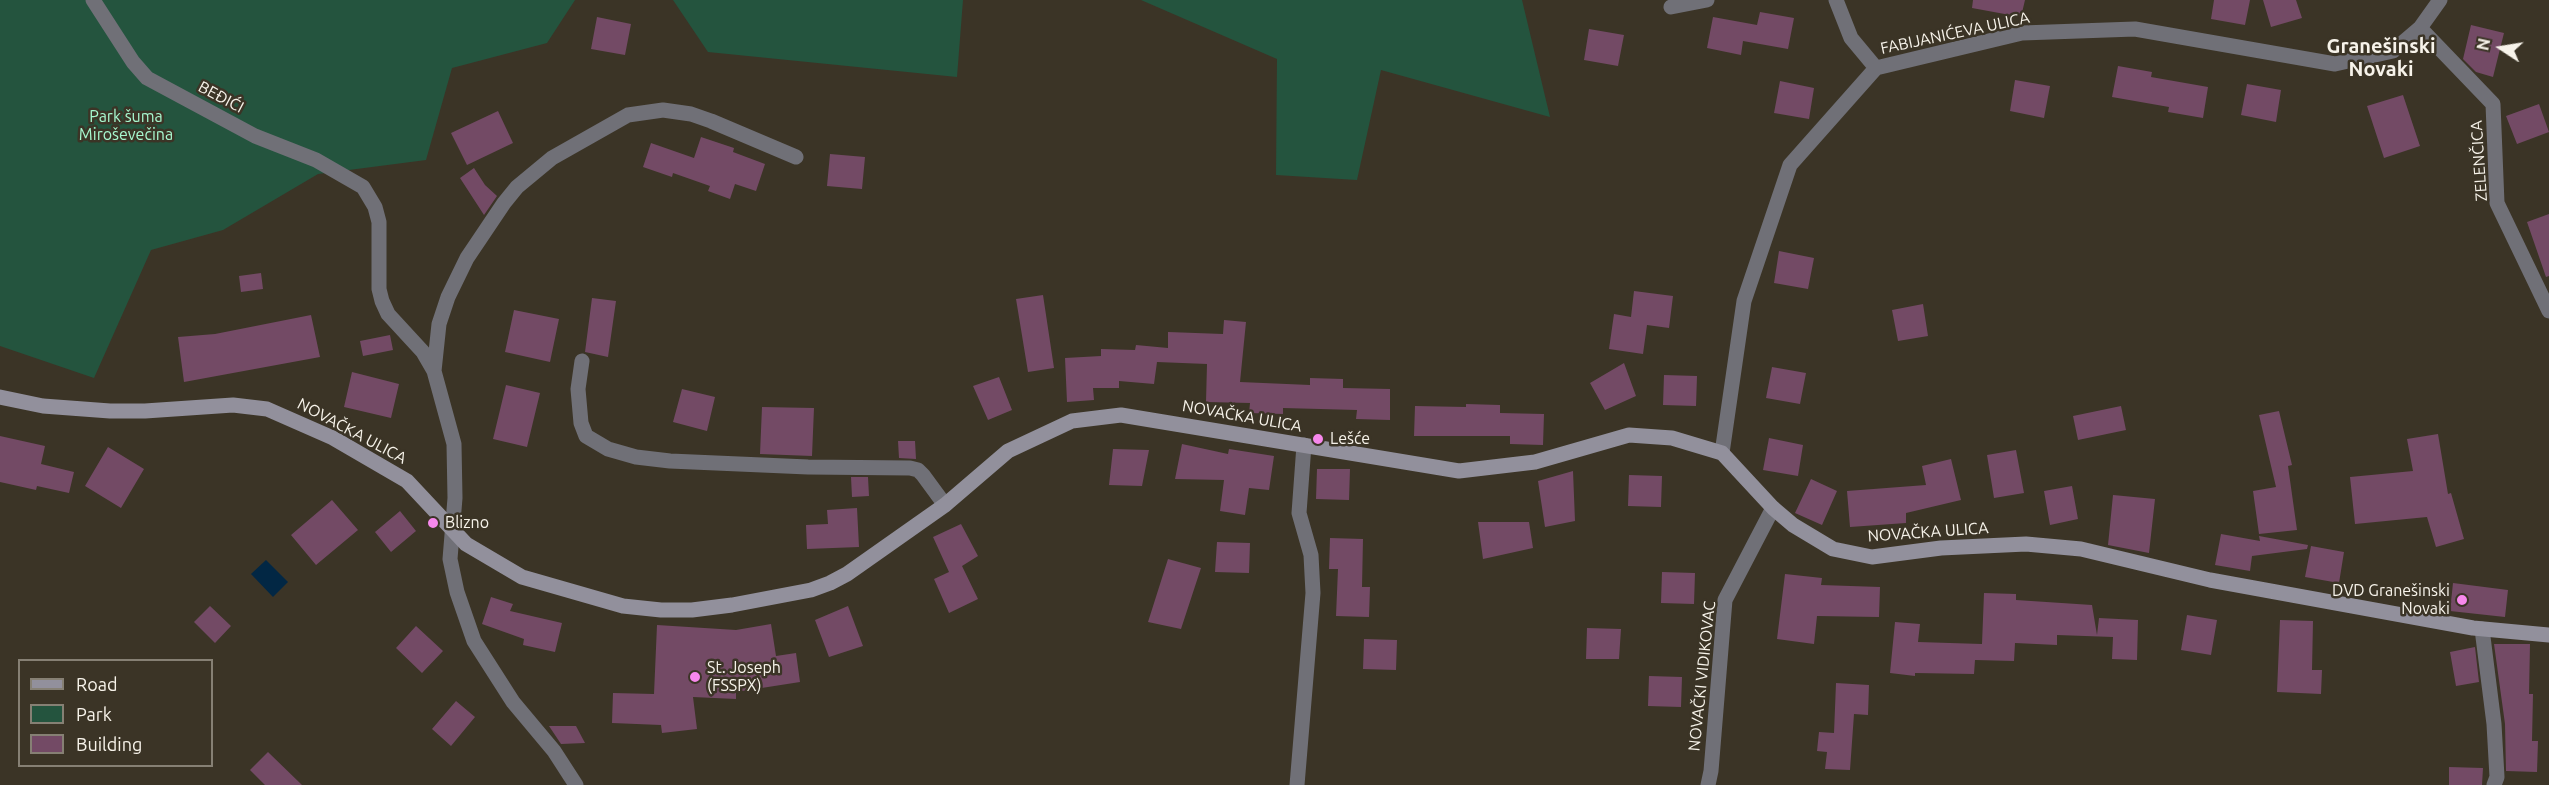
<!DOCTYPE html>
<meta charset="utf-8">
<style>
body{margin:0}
#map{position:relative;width:2549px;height:785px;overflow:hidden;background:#3b3426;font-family:Ubuntu,sans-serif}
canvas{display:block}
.legend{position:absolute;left:18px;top:659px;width:195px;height:108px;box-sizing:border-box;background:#3b3426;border:2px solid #868074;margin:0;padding:8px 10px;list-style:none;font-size:18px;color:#f7f3ea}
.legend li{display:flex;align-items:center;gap:12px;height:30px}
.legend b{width:30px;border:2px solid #868074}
.north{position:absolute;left:2471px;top:18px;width:60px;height:60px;-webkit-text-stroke:4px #3b3426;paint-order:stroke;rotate:282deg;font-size:16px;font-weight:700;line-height:24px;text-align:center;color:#f7f3ea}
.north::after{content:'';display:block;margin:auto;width:21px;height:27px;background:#f7f3ea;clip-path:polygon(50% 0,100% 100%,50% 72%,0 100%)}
</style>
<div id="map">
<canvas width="2549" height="785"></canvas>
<ul class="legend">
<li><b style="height:8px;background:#92909c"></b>Road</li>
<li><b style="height:16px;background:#24543e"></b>Park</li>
<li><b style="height:16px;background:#734a65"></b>Building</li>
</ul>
<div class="north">N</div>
</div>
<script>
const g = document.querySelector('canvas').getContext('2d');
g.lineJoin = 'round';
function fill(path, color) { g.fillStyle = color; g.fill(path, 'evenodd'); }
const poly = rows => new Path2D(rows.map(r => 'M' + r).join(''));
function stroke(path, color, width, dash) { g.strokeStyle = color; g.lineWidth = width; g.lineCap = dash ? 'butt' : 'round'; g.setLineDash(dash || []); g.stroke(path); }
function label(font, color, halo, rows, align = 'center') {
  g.font = font + ' Ubuntu,sans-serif'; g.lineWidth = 5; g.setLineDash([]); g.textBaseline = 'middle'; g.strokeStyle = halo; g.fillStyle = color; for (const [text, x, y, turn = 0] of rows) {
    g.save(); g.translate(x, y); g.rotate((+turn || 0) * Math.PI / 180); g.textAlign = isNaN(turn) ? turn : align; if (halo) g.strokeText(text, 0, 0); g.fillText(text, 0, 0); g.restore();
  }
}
fill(poly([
 [0,0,575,0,547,43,452,68,426,160,318,174,223,230,151,250,94,378,0,346],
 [673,0,963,0,957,77,708,52],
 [1141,0,1522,0,1550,117,1381,70,1357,180,1276,175,1277,59]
]), '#24543e');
fill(poly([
 [266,560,288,582,273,597,251,574]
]), '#022744');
fill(poly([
 [1973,0,2025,0,2021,17,1972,8],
 [2214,0,2250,0,2245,25,2211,19],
 [2263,0,2296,0,2302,18,2271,27],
 [1760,12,1794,18,1788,49,1743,41,1741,55,1707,48,1713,17,1757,25],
 [597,17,631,24,625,55,591,49],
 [2471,25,2504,33,2493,77,2476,72,2463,59],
 [1589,29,1624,35,1618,66,1584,60],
 [2118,66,2152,72,2151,77,2208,87,2203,118,2168,112,2169,107,2112,97],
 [2015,80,2050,86,2044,118,2010,111],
 [1780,81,1814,88,1809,119,1774,113],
 [2247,84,2281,90,2276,122,2241,115],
 [2403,95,2420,146,2384,158,2367,106],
 [2539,104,2549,132,2517,144,2506,116],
 [498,111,513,143,467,165,451,133],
 [701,137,734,148,733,152,765,164,756,191,735,184,730,199,708,191,710,186,673,173,672,177,643,167,651,143,694,158],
 [830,154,865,157,862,189,827,186],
 [474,168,485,185,497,196,484,215,460,178],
 [2549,214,2549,276,2546,277,2527,222],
 [1779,251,1814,258,1808,289,1774,283],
 [261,273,263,289,241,292,239,276],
 [1634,291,1673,296,1669,328,1647,325,1643,354,1609,349,1614,314,1631,317],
 [1043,295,1054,368,1028,372,1016,299],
 [592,298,616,301,608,357,585,352],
 [1923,304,1928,336,1898,341,1892,310],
 [514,310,559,319,550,362,505,352],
 [311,315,320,357,184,382,178,337,215,334],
 [1224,320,1246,322,1240,382,1310,385,1310,378,1343,379,1343,388,1390,389,1390,420,1356,419,1357,410,1283,408,1283,414,1249,413,1250,403,1206,402,1207,364,1157,362,1154,384,1119,381,1119,388,1093,388,1094,400,1067,402,1065,358,1101,356,1101,349,1135,350,1136,345,1168,348,1168,332,1223,334],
 [390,335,393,350,363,356,360,341],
 [1624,363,1636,396,1605,410,1590,383],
 [1772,367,1806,373,1800,404,1766,398],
 [352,372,399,384,391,418,344,407],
 [1664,375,1697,376,1696,406,1663,405],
 [999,377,1012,410,988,420,973,386],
 [506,385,540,393,527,447,493,439],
 [682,389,715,397,707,431,673,422],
 [1466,404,1500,405,1500,413,1544,414,1543,445,1510,444,1510,436,1414,436,1415,406,1466,407],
 [2121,406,2126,430,2078,440,2073,416],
 [762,407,814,408,812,456,760,454],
 [2279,411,2292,465,2288,466,2297,530,2259,534,2253,491,2276,487,2259,415],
 [2438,434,2448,494,2451,493,2464,539,2436,547,2427,517,2355,524,2350,477,2413,471,2407,439],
 [0,436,45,446,41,464,74,472,69,493,37,486,36,490,0,482],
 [1769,438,1803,445,1798,476,1763,470],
 [898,441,915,441,916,459,899,458],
 [1182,444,1228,454,1229,449,1274,456,1269,490,1249,488,1245,515,1220,511,1224,480,1175,479],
 [108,447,144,469,121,508,85,486],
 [1113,449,1149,450,1142,486,1109,485],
 [2016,450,2024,493,1994,498,1987,455],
 [1951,459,1961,500,1906,513,1906,523,1850,527,1847,491,1926,485,1922,466],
 [1317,469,1350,469,1349,500,1316,499],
 [1573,471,1575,521,1545,527,1538,481],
 [1629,475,1662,476,1661,507,1628,506],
 [851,477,868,477,869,496,852,497],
 [1811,479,1837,491,1822,525,1795,513],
 [2072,486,2078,519,2050,525,2044,491],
 [2113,495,2155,499,2149,553,2108,545],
 [332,500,358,530,316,565,291,535],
 [857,508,859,547,807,549,806,525,828,524,827,510],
 [400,511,416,531,391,552,375,532],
 [1478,522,1529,522,1533,548,1483,559],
 [961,524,978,556,962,566,978,599,949,613,934,579,949,572,933,537],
 [2221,534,2260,541,2259,536,2308,545,2307,549,2252,556,2250,571,2215,565],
 [1330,538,1363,539,1362,587,1370,587,1369,617,1336,616,1338,569,1329,569],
 [1217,542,1250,543,1249,573,1215,572],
 [2311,546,2344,552,2339,583,2305,577],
 [1168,559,1201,568,1181,629,1148,622],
 [1662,572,1695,573,1694,604,1661,603],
 [1785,574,1822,578,1821,585,1880,587,1879,617,1817,616,1814,644,1777,639],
 [2453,583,2508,590,2505,617,2450,611],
 [1984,593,2016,594,2016,600,2092,605,2097,635,2099,618,2138,620,2137,660,2112,659,2113,637,2057,635,2057,645,2015,643,2014,661,1975,660,1974,674,1915,673,1915,676,1890,673,1895,622,1920,624,1918,642,1982,644],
 [491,597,513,604,510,611,562,623,555,652,523,645,524,639,482,624],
 [210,606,231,626,215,643,194,622],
 [848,606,863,646,829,657,815,620],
 [2187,615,2217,620,2211,655,2181,650],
 [2280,620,2313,621,2312,670,2322,670,2321,694,2277,692],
 [771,624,776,656,796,653,800,682,736,692,736,699,693,697,697,729,662,733,661,725,612,723,613,693,654,694,657,625,736,630],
 [416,626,443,651,422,673,396,648],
 [1587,628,1621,629,1619,659,1586,659],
 [1364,639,1397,640,1396,670,1363,669],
 [2494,644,2530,644,2529,694,2533,694,2532,741,2538,741,2537,772,2506,771,2505,724],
 [2475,647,2479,682,2456,686,2450,652],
 [1649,676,1682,677,1681,707,1648,706],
 [1836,683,1869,685,1868,715,1854,714,1850,770,1825,769,1827,752,1817,751,1819,732,1834,733],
 [456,701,475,717,451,746,432,729],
 [549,726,576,726,585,743,561,744],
 [268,752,302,785,265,785,250,770],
 [2449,767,2483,768,2482,785,2449,785]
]), '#734a65');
stroke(poly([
 [93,0,133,62,147,78,255,136,316,160,363,187,375,207,379,222,379,289,382,301,388,314,423,352,434,371,454,444,455,498,450,559,457,592,474,641,513,702,554,751,576,785],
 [1836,0,1851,38,1876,68],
 [1671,7,1707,0],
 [2420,28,2493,104,2497,203,2549,311],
 [582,361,578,389,581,423,586,436,608,449,636,457,670,461,808,467,910,468,918,470,923,475,945,505],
 [434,371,439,324,448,297,467,258,504,203,517,187,552,158,628,115,663,110,691,114,711,121,796,157],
 [1722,453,1744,301,1790,165,1876,68,2022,33,2135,29,2335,64,2393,51,2420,28,2440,0],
 [2482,629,2494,724,2497,777,2494,785],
 [1297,785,1313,593,1311,555,1299,513,1304,445],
 [1708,785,1711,771,1725,600,1773,508]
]), '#707077', 15);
stroke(poly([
 [0,397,43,406,110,411,145,411,233,405,267,409,333,438,407,481,466,544,522,577,623,606,661,610,692,610,732,605,811,590,830,583,847,574,945,505,1008,451,1072,421,1121,415,1459,471,1535,462,1629,435,1672,438,1722,453,1773,508,1793,525,1833,549,1872,557,1941,548,2026,544,2081,549,2210,580,2473,628,2549,635]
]), '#92909c', 15);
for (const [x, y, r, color] of [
 [1318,439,6,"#f788ec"],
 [433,523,6,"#f788ec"],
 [2462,600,6,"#f788ec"],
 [695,677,6,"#f788ec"]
]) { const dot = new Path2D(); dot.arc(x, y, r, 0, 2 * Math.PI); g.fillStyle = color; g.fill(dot); stroke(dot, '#3b3426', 2); }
label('16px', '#f7f3ea', '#3b3426', [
 ["FABIJANIĆEVA ULICA",1955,33,-12],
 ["BEĐIĆI",221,97,28],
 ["ZELENČICA",2479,161,-94],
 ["NOVAČKA ULICA",1242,416,10],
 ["NOVAČKA ULICA",352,431,28],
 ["NOVAČKA ULICA",1928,532,-4],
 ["NOVAČKI VIDIKOVAC",1702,676,-84]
]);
label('16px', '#a7f8cf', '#3b3426', [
 ["Park šuma",126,117],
 ["Miroševečina",126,135]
]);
label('16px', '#f7f3ea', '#3b3426', [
 ["Lešće",1330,439],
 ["Blizno",445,523],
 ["DVD Granešinski",2450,591,"right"],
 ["Novaki",2450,609,"right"],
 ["St. Joseph",707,668],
 ["(FSSPX)",707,686]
], 'left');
label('bold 20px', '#f7f3ea', '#3b3426', [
 ["Granešinski",2381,46],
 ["Novaki",2381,69]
]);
</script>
